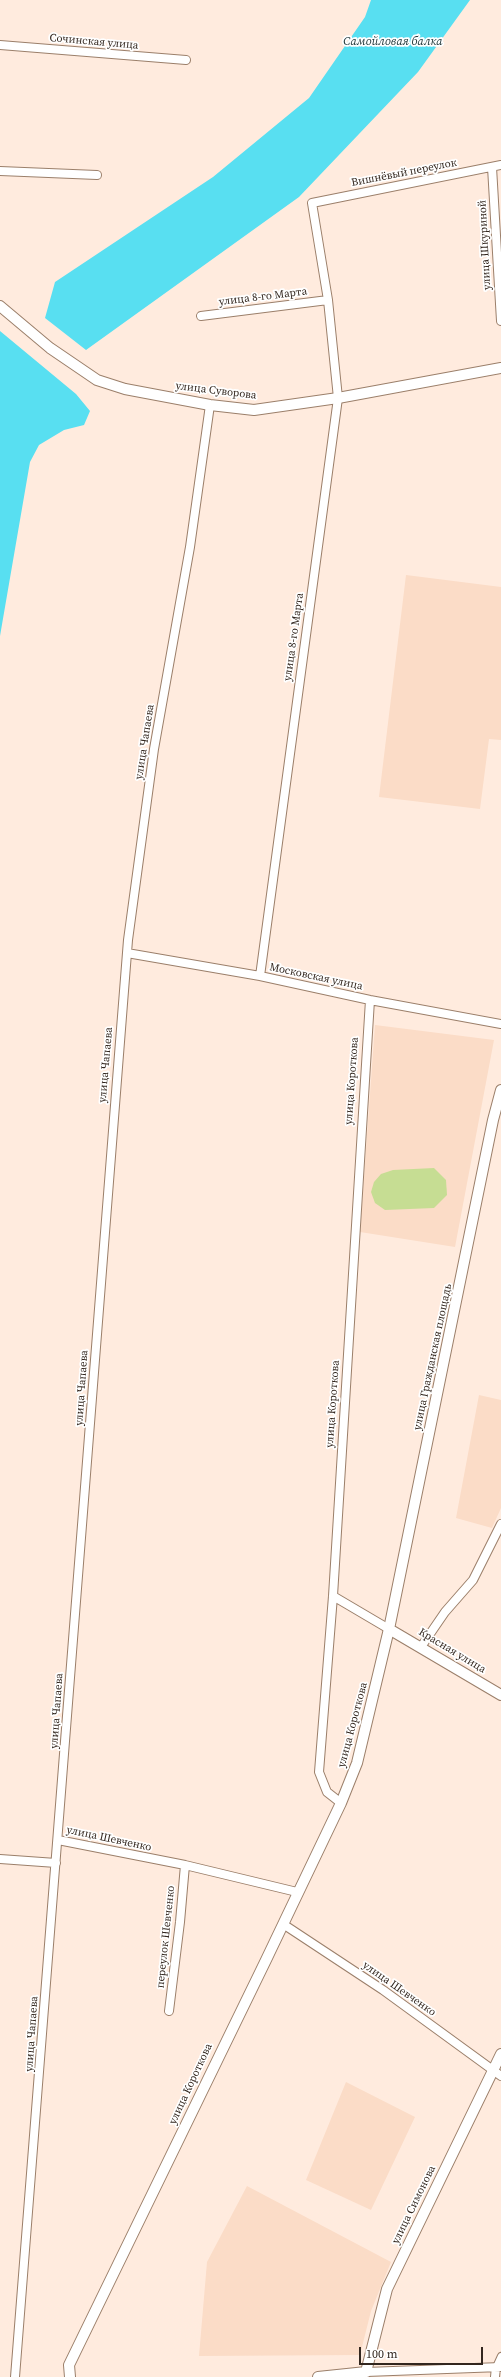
<!DOCTYPE html>
<meta charset="utf-8">
<style>
body{margin:0}
#map{position:relative;width:501px;height:2377px;overflow:hidden;background:#ffebde;font-family:"Source Serif 4",serif}
canvas{display:block}
.scale{position:absolute;left:359px;top:2347px;width:124px;height:18px;box-sizing:border-box;border:2px solid #32261e;border-top:0;padding-left:5px;font-size:12px;line-height:14px;white-space:nowrap;color:#32261e;-webkit-text-stroke:3px #fff;paint-order:stroke}
</style>
<div id="map">
<canvas width="501" height="2377"></canvas>
<div class="scale">100 m</div>
</div>
<script>
const g = document.querySelector('canvas').getContext('2d');
g.lineJoin = 'round';
function fill(path, color) { g.fillStyle = color; g.fill(path, 'evenodd'); }
const poly = rows => new Path2D(rows.map(r => 'M' + r).join(''));
function stroke(path, color, width, dash) { g.strokeStyle = color; g.lineWidth = width; g.lineCap = dash ? 'butt' : 'round'; g.setLineDash(dash || []); g.stroke(path); }
function label(font, color, halo, rows, align = 'center') {
  g.font = font + ' "Source Serif 4",serif'; g.lineWidth = 3.5; g.setLineDash([]); g.textBaseline = 'middle'; g.strokeStyle = halo; g.fillStyle = color; for (const [text, x, y, turn = 0] of rows) {
    g.save(); g.translate(x, y); g.rotate((+turn || 0) * Math.PI / 180); g.textAlign = isNaN(turn) ? turn : align; if (halo) g.strokeText(text, 0, 0); g.fillText(text, 0, 0); g.restore();
  }
}
fill(poly([
 [406,575,501,587,501,740,489,739,480,809,379,797],
 [375,1025,494,1040,455,1247,360,1232],
 [479,1395,501,1400,501,1508,492,1528,456,1518],
 [346,2082,415,2117,371,2210,306,2180],
 [247,2186,391,2262,371,2311,360,2355,199,2356,207,2262]
]), '#fbdcc7');
fill(poly([
 [434,1168,446,1180,447,1195,434,1208,385,1210,375,1203,371,1192,374,1182,381,1174,393,1170]
]), '#c6dd93');
fill(poly([
 [371,0,470,0,418,72,299,197,86,350,45,318,55,282,213,177,309,98,365,17],
 [0,331,76,394,90,411,84,425,64,430,39,445,30,462,0,636]
]), '#58dff1');
const pedestrian = poly([
 [496,2367,501,2356]
]);
const minor = poly([
 [0,45,186,60],
 [492,167,501,321],
 [0,171,97,175],
 [201,316,328,300],
 [127,953,260,976,370,1000,501,1024],
 [260,976,338,398,328,300,312,203,501,165],
 [333,1596,389,1629],
 [421,1647,445,1612,473,1580,501,1524],
 [341,1803,327,1792,319,1772,333,1596,370,1000],
 [58,1840,185,1865,297,1892],
 [0,1859,56,1863],
 [283,1924,383,1990,501,2076],
 [169,2011,180,1922,185,1865],
 [366,2372,501,2367],
 [15,2377,128,940,154,749,190,547,210,405],
 [495,2377,496,2367]
]);
const tertiary = poly([
 [0,306,50,348,97,380,125,389,210,405,254,410,338,398,501,368],
 [389,1629,501,1695],
 [70,2377,69,2365,266,1960,341,1803,357,1763,389,1629,493,1120,501,1090],
 [318,2377,366,2372,387,2289,501,2054]
]);
stroke(pedestrian, '#9b7f6a', 8);
stroke(minor, '#9b7f6a', 10);
stroke(tertiary, '#9b7f6a', 12);
stroke(pedestrian, '#fff', 6);
stroke(minor, '#fff', 8);
stroke(tertiary, '#fff', 10);
label('11px', '#32261e', '#fff', [
 ["Сочинская улица",94,42,5],
 ["Вишнёвый переулок",404,173,-11],
 ["улица Шкуриной",485,245,-93],
 ["улица 8-го Марта",263,297,-7],
 ["улица Суворова",216,391,7],
 ["улица 8-го Марта",294,637,-82],
 ["улица Чапаева",145,742,-81],
 ["Московская улица",316,977,12],
 ["улица Чапаева",106,1065,-85],
 ["улица Короткова",352,1081,-86],
 ["улица Гражданская площадь",433,1357,-78],
 ["улица Чапаева",82,1388,-86],
 ["улица Короткова",333,1404,-86],
 ["Красная улица",452,1651,31],
 ["улица Чапаева",57,1711,-86],
 ["улица Короткова",353,1725,-75],
 ["улица Шевченко",109,1839,12],
 ["переулок Шевченко",166,1937,-84],
 ["улица Шевченко",399,1989,35],
 ["улица Чапаева",32,2034,-86],
 ["улица Короткова",191,2084,-65],
 ["улица Симонова",414,2205,-64]
]);
label('italic 12px', '#1b3235', '#fff', [
 ["Самойловая балка",393,42]
]);
</script>
